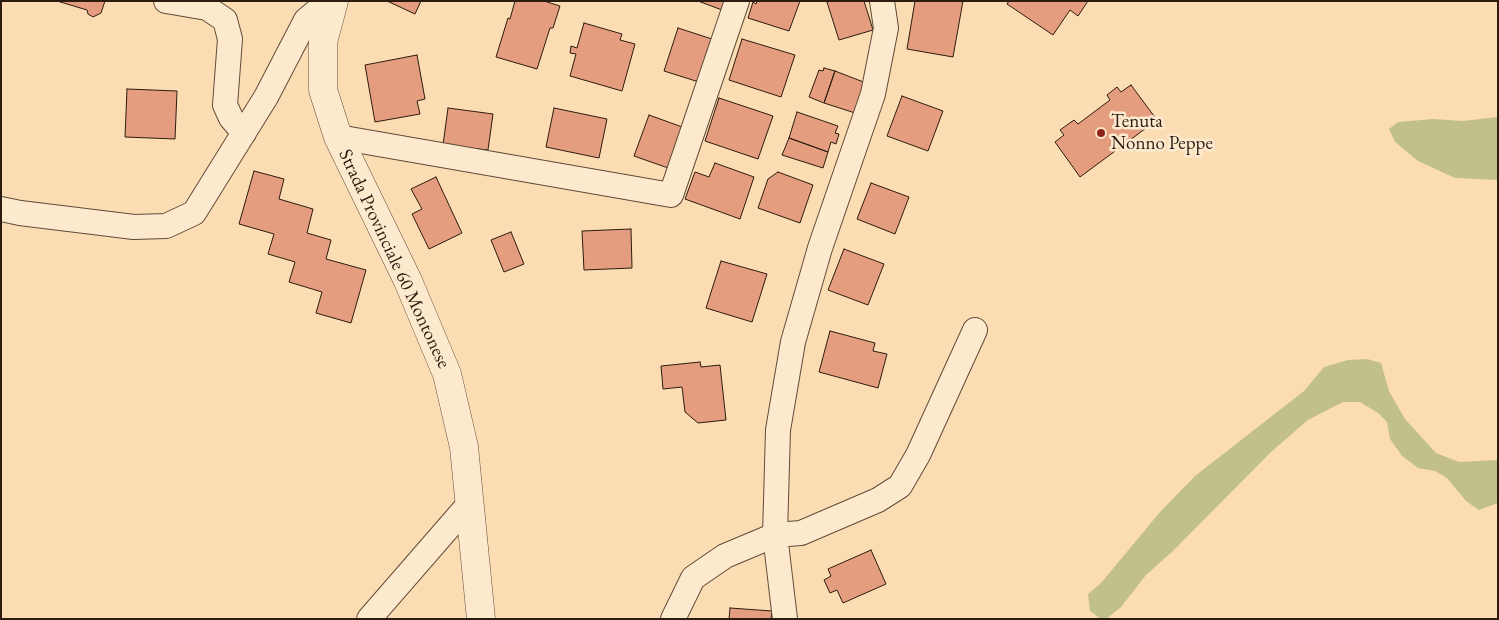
<!DOCTYPE html>
<style>
body{margin:0}
#map{position:relative;width:1499px;height:620px;overflow:hidden;background:#fcddb3;font-family:"EB Garamond",serif}
canvas{display:block}
.frame{position:absolute;inset:0;border:2px solid #2c1b0f;pointer-events:none}
</style>
<div id="map">
<canvas width="1499" height="620"></canvas>
<div class="frame"></div>
</div>
<script>
const g = document.querySelector('canvas').getContext('2d');
g.lineJoin = 'round';
function fill(path, color) { g.fillStyle = color; g.fill(path, 'evenodd'); }
const poly = rows => new Path2D(rows.map(r => 'M' + r).join(''));
function stroke(path, color, width, dash) { g.strokeStyle = color; g.lineWidth = width; g.lineCap = dash ? 'butt' : 'round'; g.setLineDash(dash || []); g.stroke(path); }
function label(font, color, halo, rows, align = 'center') {
  g.font = font + ' "EB Garamond",serif'; g.lineWidth = 5; g.setLineDash([]); g.textBaseline = 'middle'; g.strokeStyle = halo; g.fillStyle = color; for (const [text, x, y, turn = 0] of rows) {
    g.save(); g.translate(x, y); g.rotate((+turn || 0) * Math.PI / 180); g.textAlign = isNaN(turn) ? turn : align; if (halo) g.strokeText(text, 0, 0); g.fillText(text, 0, 0); g.restore();
  }
}
fill(poly([
 [1498,117,1498,180,1455,178,1418,161,1395,142,1389,129,1398,122,1433,119,1463,121],
 [1367,359,1381,363,1389,391,1405,419,1436,453,1459,462,1498,460,1498,503,1479,510,1466,501,1447,478,1435,471,1418,468,1402,456,1390,439,1387,422,1378,413,1360,402,1343,402,1308,420,1271,452,1173,551,1146,575,1121,607,1106,619,1101,619,1090,611,1088,594,1101,583,1160,512,1195,476,1304,391,1324,367,1348,360]
]), '#c1c08b');
const building = poly([
 [57,1,105,1,101,13,93,17,88,14,87,10,57,1],
 [387,1,421,1,415,14,387,1],
 [515,1,544,1,560,6,553,28,550,28,537,69,496,57,508,18,510,19,515,1],
 [698,1,725,1,722,10,698,1],
 [757,1,800,1,789,31,748,18,753,2,756,4,757,1],
 [831,1,864,1,873,30,839,40,827,2,831,1],
 [915,1,963,1,953,57,907,49,915,1],
 [1009,1,1088,1,1078,16,1070,10,1053,35,1007,4,1009,1],
 [584,23,622,34,620,40,635,44,622,91,570,76,576,54,570,53,571,46,577,48,584,23],
 [678,28,712,39,699,82,664,71,678,28],
 [742,39,795,55,781,97,729,80,742,39],
 [417,55,425,99,417,101,420,114,375,122,365,65,417,55],
 [824,68,835,71,824,103,809,97,819,70,823,71,824,68],
 [835,71,866,83,855,113,824,103,835,71],
 [1131,85,1157,120,1080,177,1055,142,1064,135,1060,130,1074,120,1078,124,1110,100,1107,95,1117,87,1121,92,1131,85],
 [127,89,177,91,175,139,125,137,127,89],
 [902,96,943,111,928,151,887,136,902,96],
 [719,98,773,116,758,159,705,141,719,98],
 [448,108,493,114,488,150,443,145,448,108],
 [554,108,607,119,599,158,546,147,554,108],
 [797,112,838,126,835,133,839,134,836,144,831,142,828,152,789,138,797,112],
 [649,115,685,128,671,169,634,156,649,115],
 [789,138,828,152,823,168,782,155,789,138],
 [715,163,754,177,740,219,685,199,695,172,709,177,715,163],
 [254,171,284,179,279,199,313,209,307,233,331,240,326,259,366,270,351,323,316,313,322,292,289,282,295,262,268,254,274,234,239,224,254,171],
 [778,172,813,185,800,223,758,208,768,179,778,172],
 [436,177,462,233,429,249,412,214,422,209,411,189,436,177],
 [871,183,909,197,895,234,857,219,871,183],
 [631,229,632,268,584,270,582,231,631,229],
 [511,232,524,264,504,272,491,240,511,232],
 [844,249,884,264,868,305,828,290,844,249],
 [721,261,767,274,752,322,706,308,721,261],
 [830,331,875,343,873,351,887,354,878,388,819,372,830,331],
 [700,362,701,367,720,365,726,420,698,423,685,412,682,387,663,389,661,366,700,362],
 [871,550,886,584,843,603,837,590,830,593,824,580,831,576,828,569,871,550],
 [730,608,772,611,771,619,729,619,730,608]
]);
fill(building, '#e49d7f');
stroke(building, '#2c1b0f', 1);
const minor = poly([
 [166,1,207,8,225,20,230,39,225,105,231,118,244,133],
 [338,137,671,195,737,1],
 [1,209,20,213,134,227,166,226,194,213,266,97,306,20,329,1],
 [369,619,469,504],
 [673,619,693,578,725,556,775,535,778,430,793,342,820,248,873,94,886,28,882,1],
 [785,619,775,535,801,533,878,500,900,486,918,455,975,330]
]);
const tertiary = poly([
 [334,1,323,42,323,90,338,137,408,281,447,374,464,447,481,619]
]);
stroke(minor, '#604c38', 26);
stroke(tertiary, '#604c38', 29);
stroke(minor, '#fde9ce', 24);
stroke(tertiary, '#fde9ce', 28);
for (const [x, y, r, color] of [
 [1101,133,5,"#8f2418"]
]) { const dot = new Path2D(); dot.arc(x, y, r, 0, 2 * Math.PI); g.fillStyle = color; g.fill(dot); stroke(dot, '#fde9ce', 2); }
label('19px', '#2c1b0f', '#fde9ce', [
 ["Tenuta",1111,122],
 ["Nonno Peppe",1111,144]
], 'left');
label('19px', '#2c1b0f', '#fde9ce', [
 ["Strada Provinciale 60 Montonese",394,259,65]
]);
</script>
